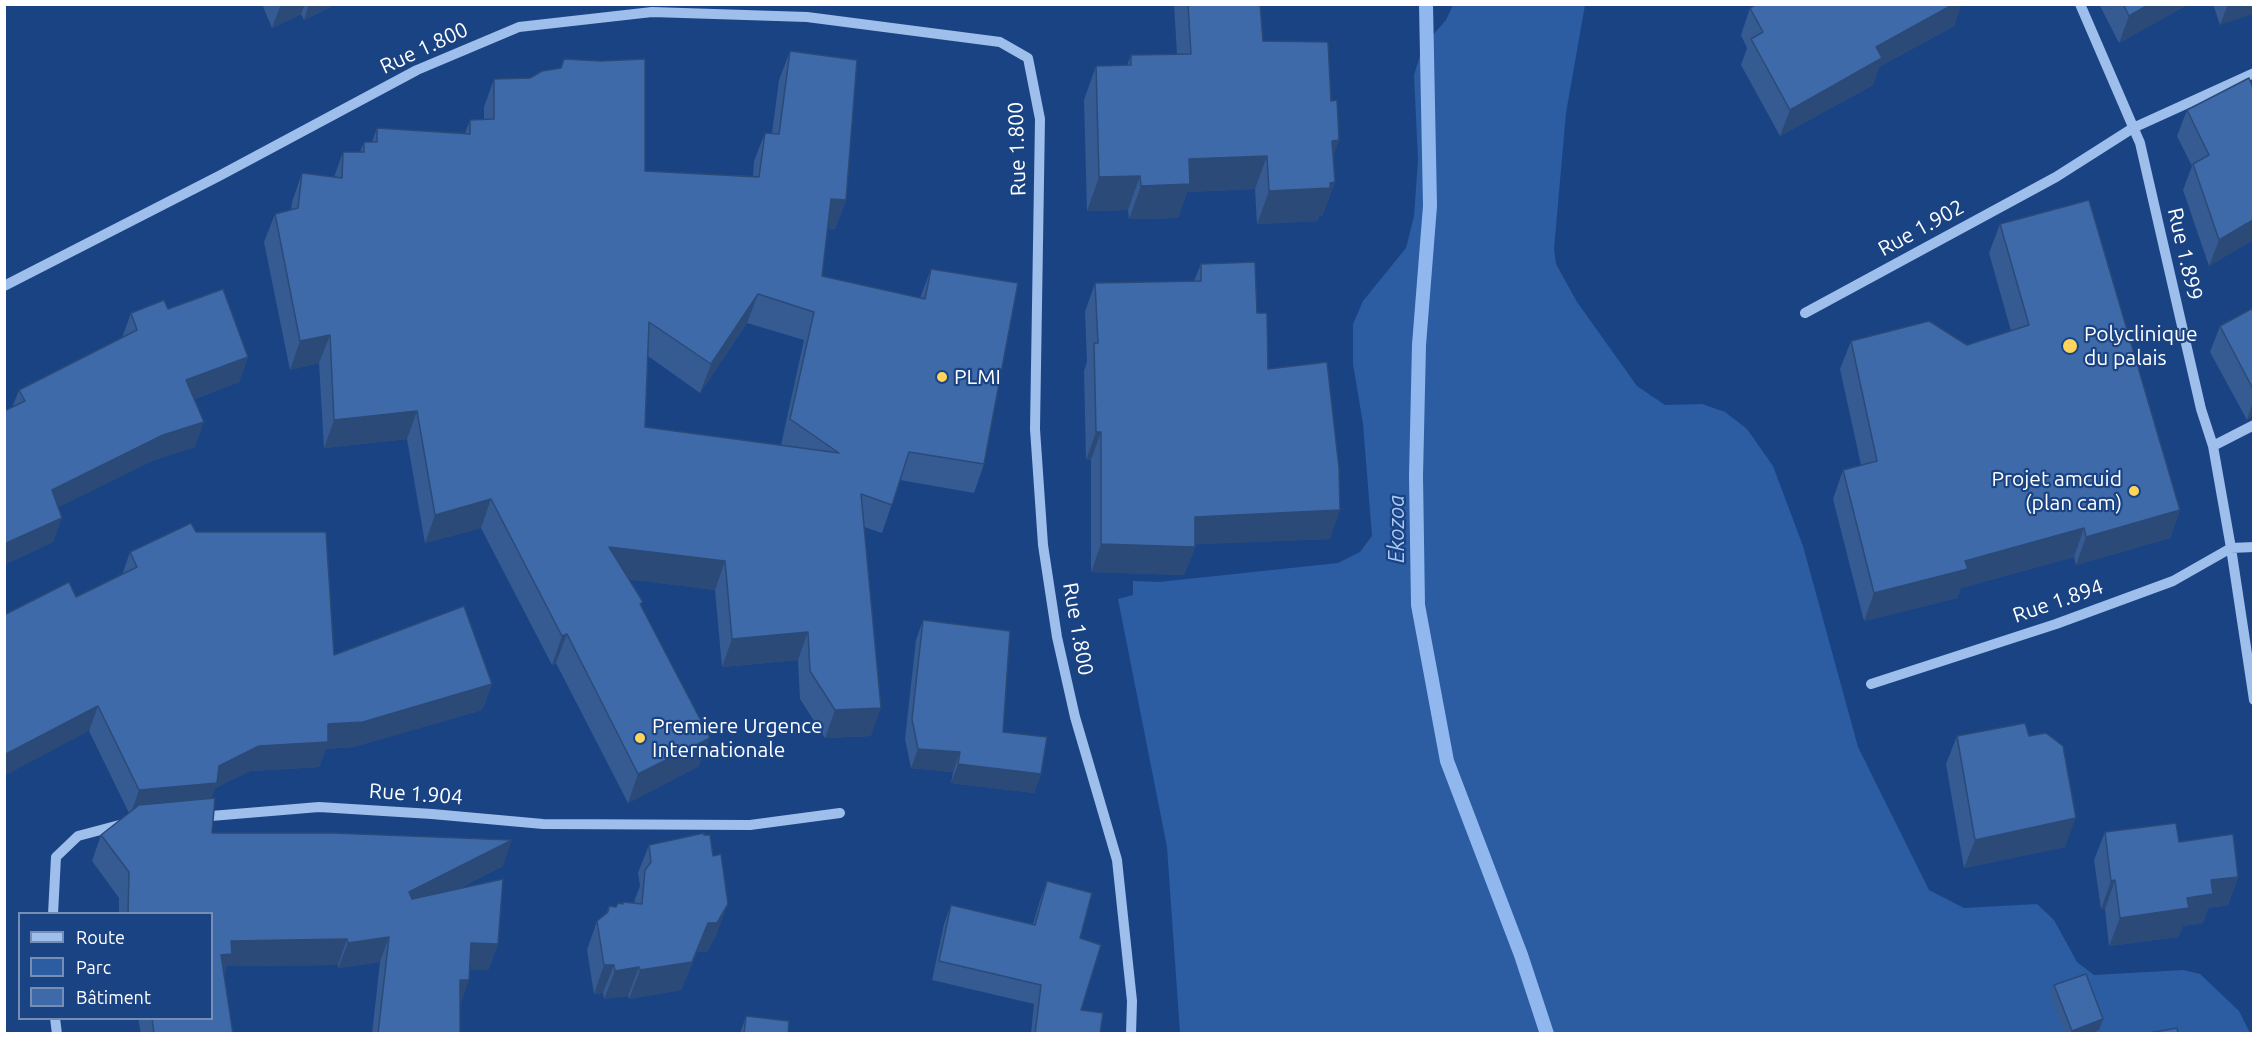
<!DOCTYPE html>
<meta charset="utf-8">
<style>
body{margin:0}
#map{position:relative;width:2258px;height:1038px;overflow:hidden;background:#1a4383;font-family:Ubuntu,sans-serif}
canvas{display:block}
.frame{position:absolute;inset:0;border:6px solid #fff;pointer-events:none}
.legend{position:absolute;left:18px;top:912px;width:195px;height:108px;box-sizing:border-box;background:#1a4383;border:2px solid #768eb5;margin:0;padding:8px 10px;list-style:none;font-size:18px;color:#fff}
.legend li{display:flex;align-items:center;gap:12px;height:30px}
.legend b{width:30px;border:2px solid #768eb5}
</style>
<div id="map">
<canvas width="2258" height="1038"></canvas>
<div class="frame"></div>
<ul class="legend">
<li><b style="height:8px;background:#9ebeeb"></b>Route</li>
<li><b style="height:16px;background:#2c5ca2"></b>Parc</li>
<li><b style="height:16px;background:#3e6aaa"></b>Bâtiment</li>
</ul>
</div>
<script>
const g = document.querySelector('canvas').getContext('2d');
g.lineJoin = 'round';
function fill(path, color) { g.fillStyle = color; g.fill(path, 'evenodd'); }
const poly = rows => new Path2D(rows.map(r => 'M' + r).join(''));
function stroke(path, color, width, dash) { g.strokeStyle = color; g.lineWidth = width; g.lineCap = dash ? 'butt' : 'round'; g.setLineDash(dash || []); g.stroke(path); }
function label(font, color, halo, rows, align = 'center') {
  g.font = font + ' Ubuntu,sans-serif'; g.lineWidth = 4.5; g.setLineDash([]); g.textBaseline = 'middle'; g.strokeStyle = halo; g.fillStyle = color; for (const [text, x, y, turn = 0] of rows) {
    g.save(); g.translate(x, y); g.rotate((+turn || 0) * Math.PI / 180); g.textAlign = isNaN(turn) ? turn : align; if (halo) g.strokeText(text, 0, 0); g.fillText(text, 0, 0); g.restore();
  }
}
fill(poly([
 [1453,5,1585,5,1566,113,1554,249,1556,264,1577,302,1637,386,1665,405,1702,404,1725,412,1747,429,1773,466,1803,546,1858,747,1929,890,1964,908,2037,904,2054,920,2077,962,2094,975,2183,970,2200,974,2239,1011,2250,1033,1180,1033,1167,847,1118,599,1133,595,1133,581,1159,582,1338,563,1360,552,1372,536,1363,424,1353,364,1353,324,1363,301,1406,248,1414,216,1418,160,1414,75,1423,46,1446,20]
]), '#2c5ca2');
stroke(poly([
 [1426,4,1430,206,1419,345,1416,476,1418,605,1447,761,1521,955,1547,1034]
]), '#91b8ee', 14);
stroke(poly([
 [2080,4,2140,143,2201,409,2213,446,2231,548,2254,700],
 [4,286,219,176,417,70,519,27,652,12,807,17,1000,42,1028,58,1040,119,1035,429,1043,545,1057,637,1075,717,1117,860,1132,1001,1131,1034],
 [1805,313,2056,177,2133,128,2254,73],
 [2213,446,2254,425],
 [1871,684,2056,624,2173,581,2231,548,2254,547],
 [199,817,319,807,432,814,543,824,750,825,840,813],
 [53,914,56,857,78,836,127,823],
 [55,1018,57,1034]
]), '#9ebeeb', 10);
fill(poly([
 [262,4,336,4,304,20,301,14,272,28],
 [1174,4,1260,4,1263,41,1331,101,1339,140,1333,156,1335,182,1322,216,1319,216,1318,221,1257,224,1255,189,1187,192,1178,218,1129,219,1128,210,1087,211,1084,100,1096,66,1127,66,1131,55,1177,54],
 [1757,4,1961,4,1954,26,1879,67,1873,85,1780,136,1741,65,1747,48,1741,35,1750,8],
 [2099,4,2189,4,2119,43],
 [2213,4,2253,4,2220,25],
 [790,51,846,200,835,229,828,228,822,276,920,298,931,269,984,464,974,493,900,480,882,533,864,527,871,736,825,738,800,699,798,660,722,667,715,590,629,579,642,606,699,766,628,803,556,663,552,665,481,528,425,543,407,439,324,448,319,363,290,370,264,242,275,214,291,210,292,202,302,173,334,177,343,152,360,152,364,142,372,142,377,128,465,133,470,120,484,119,484,107,494,79,645,171,753,176,754,161,765,133,772,133,779,80],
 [747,323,804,340,781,445,645,427,648,356,700,393],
 [2187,110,2253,240,2209,266,2183,190,2192,166,2177,136],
 [2000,224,2180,510,2170,538,2076,565,2074,557,1961,588,1957,598,1864,621,1833,499,1843,470,1861,465,1840,369,1851,341,1967,345,2011,331,1989,253],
 [1201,264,1257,313,1268,369,1330,539,1195,544,1195,547,1184,575,1091,572,1091,460,1086,460,1084,371,1087,362,1085,312,1095,283,1194,281],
 [2253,308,2253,416,2247,420,2210,352,2220,326],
 [168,309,248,357,239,382,194,399,195,447,154,460,58,507,53,542,4,565,4,411,12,408,19,390,122,338,131,313],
 [196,532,334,655,492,684,482,710,353,747,326,749,319,767,250,771,215,788,211,799,212,833,503,866,456,890,498,944,488,970,470,969,460,1006,460,1034,372,1034,380,962,338,968,338,965,227,966,224,975,233,1034,141,1034,138,1018,212,1018,212,914,119,914,119,898,92,861,101,835,129,813,89,731,122,575,130,552],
 [923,620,1003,732,1041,774,1034,793,951,783,953,772,911,768,905,739,916,640],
 [1957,736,2029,736,2065,847,1964,868,1946,764],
 [2105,832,2179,842,2238,877,2228,905,2208,908,2203,923,2183,926,2178,937,2109,946,2105,909,2101,909,2094,860],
 [649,845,717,933,707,952,697,952,681,990,629,999,628,996,604,999,603,993,594,994,587,950,597,921,606,914,609,906,616,907,634,903,635,899,640,886,638,873],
 [1047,881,1080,938,1081,1010,1100,1034,1031,1034,1034,1004,932,980,944,924,951,905,1033,924,1040,900],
 [2054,985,2103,1019,2099,1030,2090,1034,2065,1034,2050,996],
 [746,1016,788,1034,740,1034]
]), '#355b92');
fill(poly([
 [281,4,305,4,301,14,272,28],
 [309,4,336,4,304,20],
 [1300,4,1384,4,1383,6,1300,6],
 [1954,4,1961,4,1954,26,1879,67,1873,85,1780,136,1790,110,1876,47],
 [2150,4,2189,4,2119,43,2129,16],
 [2228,4,2253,4,2253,14,2220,25],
 [1339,140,1327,174,1332,141],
 [1267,156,1255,189,1187,192,1178,218,1129,219,1141,186,1189,159],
 [1140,176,1128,210,1087,211,1099,177],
 [1335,182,1322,216,1319,216,1318,221,1257,224,1269,191],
 [831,199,846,200,835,229,820,227],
 [2253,220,2253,240,2209,266,2219,240],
 [758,294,747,323,700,393,711,364],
 [330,335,319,363,290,370,300,341],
 [248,357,239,382,177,405,186,380],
 [2253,401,2253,416,2247,420],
 [417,411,407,439,324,448,334,420],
 [204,422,195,447,154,460,43,515,52,490,163,435],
 [1096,432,1101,432,1091,460,1086,460],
 [491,499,481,528,425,543,435,515],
 [1340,510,1330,539,1185,545,1195,517],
 [2180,510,2170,538,2076,565,2086,537],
 [62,518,53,542,4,565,4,544],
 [2084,528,2074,557,1961,588,1957,598,1864,621,1874,593,1965,561],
 [1101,544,1195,547,1184,575,1091,572],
 [609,547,725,561,715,590,598,576],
 [808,632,798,660,722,667,732,639],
 [567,634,556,663,552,665,562,636],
 [492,684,482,710,353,747,326,749,319,767,250,771,215,788,208,809,130,816,139,790,219,766,259,746,328,724],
 [98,706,89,731,4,776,4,755],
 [881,708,871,736,825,738,835,710],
 [710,738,699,766,628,803,638,774],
 [918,749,960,752,953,772,911,768],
 [958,764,1041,774,1034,793,951,783],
 [2076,818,2065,847,1964,868,1975,840],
 [512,840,503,866,400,918,409,892],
 [2238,877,2228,905,2208,908,2203,923,2183,926,2178,937,2109,946,2120,918,2211,880],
 [2115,880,2105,909,2101,909,2111,881],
 [728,904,717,933,707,952,697,952,681,990,629,999,640,970,708,923],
 [389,937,380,962,338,968,348,943],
 [347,939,338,965,227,966,222,980,221,955,231,941],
 [471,943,498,944,488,970,462,969],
 [604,965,614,965,603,993,594,994],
 [639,967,628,996,604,999,615,971],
 [460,980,469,980,460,1006],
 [2103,1019,2099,1030,2090,1034,2071,1034,2072,1031]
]), '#2b4a77');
const building = poly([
 [1188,4,1260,4,1263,41,1328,42,1331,101,1337,100,1339,140,1332,141,1335,182,1330,183,1330,188,1269,191,1267,156,1189,159,1190,184,1141,186,1140,176,1099,177,1096,66,1131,65,1131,55,1191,54,1188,4],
 [1757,4,1954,4,1876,47,1882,58,1790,110,1751,39,1763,32,1750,8,1757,4],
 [2123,4,2150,4,2129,16,2123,4],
 [790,51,857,60,846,200,831,199,822,276,925,299,931,269,1018,283,984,464,909,452,892,505,861,494,881,708,835,710,810,671,808,632,732,639,725,561,609,547,643,602,640,604,710,738,638,774,567,634,562,636,491,499,435,515,417,411,334,420,330,335,300,341,275,214,298,208,302,173,342,178,343,152,364,152,364,142,377,142,377,128,470,134,470,120,494,119,494,79,530,78,542,71,561,68,564,59,601,61,645,59,645,171,759,177,765,133,779,134,790,51],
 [758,294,814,312,790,419,839,453,645,427,649,322,711,364,758,294],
 [2249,78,2253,88,2253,220,2219,240,2193,164,2209,155,2187,110,2249,78],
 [2089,200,2180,510,2086,537,2084,528,1965,561,1968,569,1874,593,1843,470,1877,461,1851,341,1929,321,1967,345,2029,325,2000,224,2089,200],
 [1255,262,1257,313,1267,313,1268,369,1327,362,1339,468,1340,510,1195,517,1195,547,1101,544,1101,432,1096,432,1094,343,1098,343,1095,283,1201,281,1201,264,1255,262],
 [223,289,248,357,186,380,204,422,163,435,52,490,62,518,4,544,4,411,25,401,19,390,137,330,131,313,164,300,168,309,223,289],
 [2253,308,2253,389,2220,326,2253,308],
 [191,523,196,532,326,532,334,655,464,606,492,684,363,722,328,724,328,742,259,746,219,766,217,783,139,790,98,706,4,755,4,615,69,582,76,597,137,567,130,552,191,523],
 [923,620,1010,631,1003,732,1047,737,1041,774,958,764,960,752,918,749,912,719,923,620],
 [2025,723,2029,736,2046,733,2063,746,2076,818,1975,840,1957,736,2025,723],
 [215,798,212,833,333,833,512,840,409,892,412,899,503,879,498,944,471,943,469,980,460,980,460,1034,378,1034,389,937,348,943,347,939,231,941,232,954,221,955,233,1034,154,1034,152,1018,212,1018,212,914,128,914,129,872,101,835,139,805,215,798],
 [2176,823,2179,842,2233,834,2238,877,2211,880,2213,894,2187,898,2189,908,2120,918,2115,880,2111,881,2105,832,2176,823],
 [704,833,704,835,710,835,713,856,721,854,728,904,717,923,708,923,692,962,640,970,639,967,615,971,614,965,604,965,597,921,608,912,609,906,616,907,618,903,623,904,623,902,642,904,645,870,651,862,649,845,704,833],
 [1047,881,1092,893,1080,938,1101,945,1081,1010,1103,1013,1100,1034,1035,1034,1041,985,939,961,951,905,1035,925,1047,881],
 [2086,974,2103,1019,2072,1031,2054,985,2086,974],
 [746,1016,789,1021,788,1034,744,1034,746,1016],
 [2177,1028,2178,1034,2143,1034,2177,1028]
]);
fill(building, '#3e6aaa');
stroke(building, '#2b4a77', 1.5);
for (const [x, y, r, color] of [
 [2070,346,8,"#fed55a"],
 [942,377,6,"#fed55a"],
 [2134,491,6,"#fed55a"],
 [640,738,6,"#fed55a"]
]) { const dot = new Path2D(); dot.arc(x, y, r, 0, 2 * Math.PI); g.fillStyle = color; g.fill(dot); stroke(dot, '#1a4383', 2); }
label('21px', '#fff', '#1a4383', [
 ["Rue 1.800",424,48,-25],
 ["Rue 1.800",1017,149,-92],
 ["Rue 1.902",1921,228,-29],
 ["Rue 1.899",2185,254,77],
 ["Rue 1.894",2058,601,-19],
 ["Rue 1.800",1078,629,80],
 ["Rue 1.904",416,794,4]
]);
label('21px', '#fff', '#1a4383', [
 ["Polyclinique",2084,334],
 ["du palais",2084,358],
 ["PLMI",954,377],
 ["Projet amcuid",2122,479,"right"],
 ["(plan cam)",2122,503,"right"],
 ["Premiere Urgence",652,726],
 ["Internationale",652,750]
], 'left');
label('italic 22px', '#aac8f3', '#1a4383', [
 ["Ekozoa",1397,529,-90]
]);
</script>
